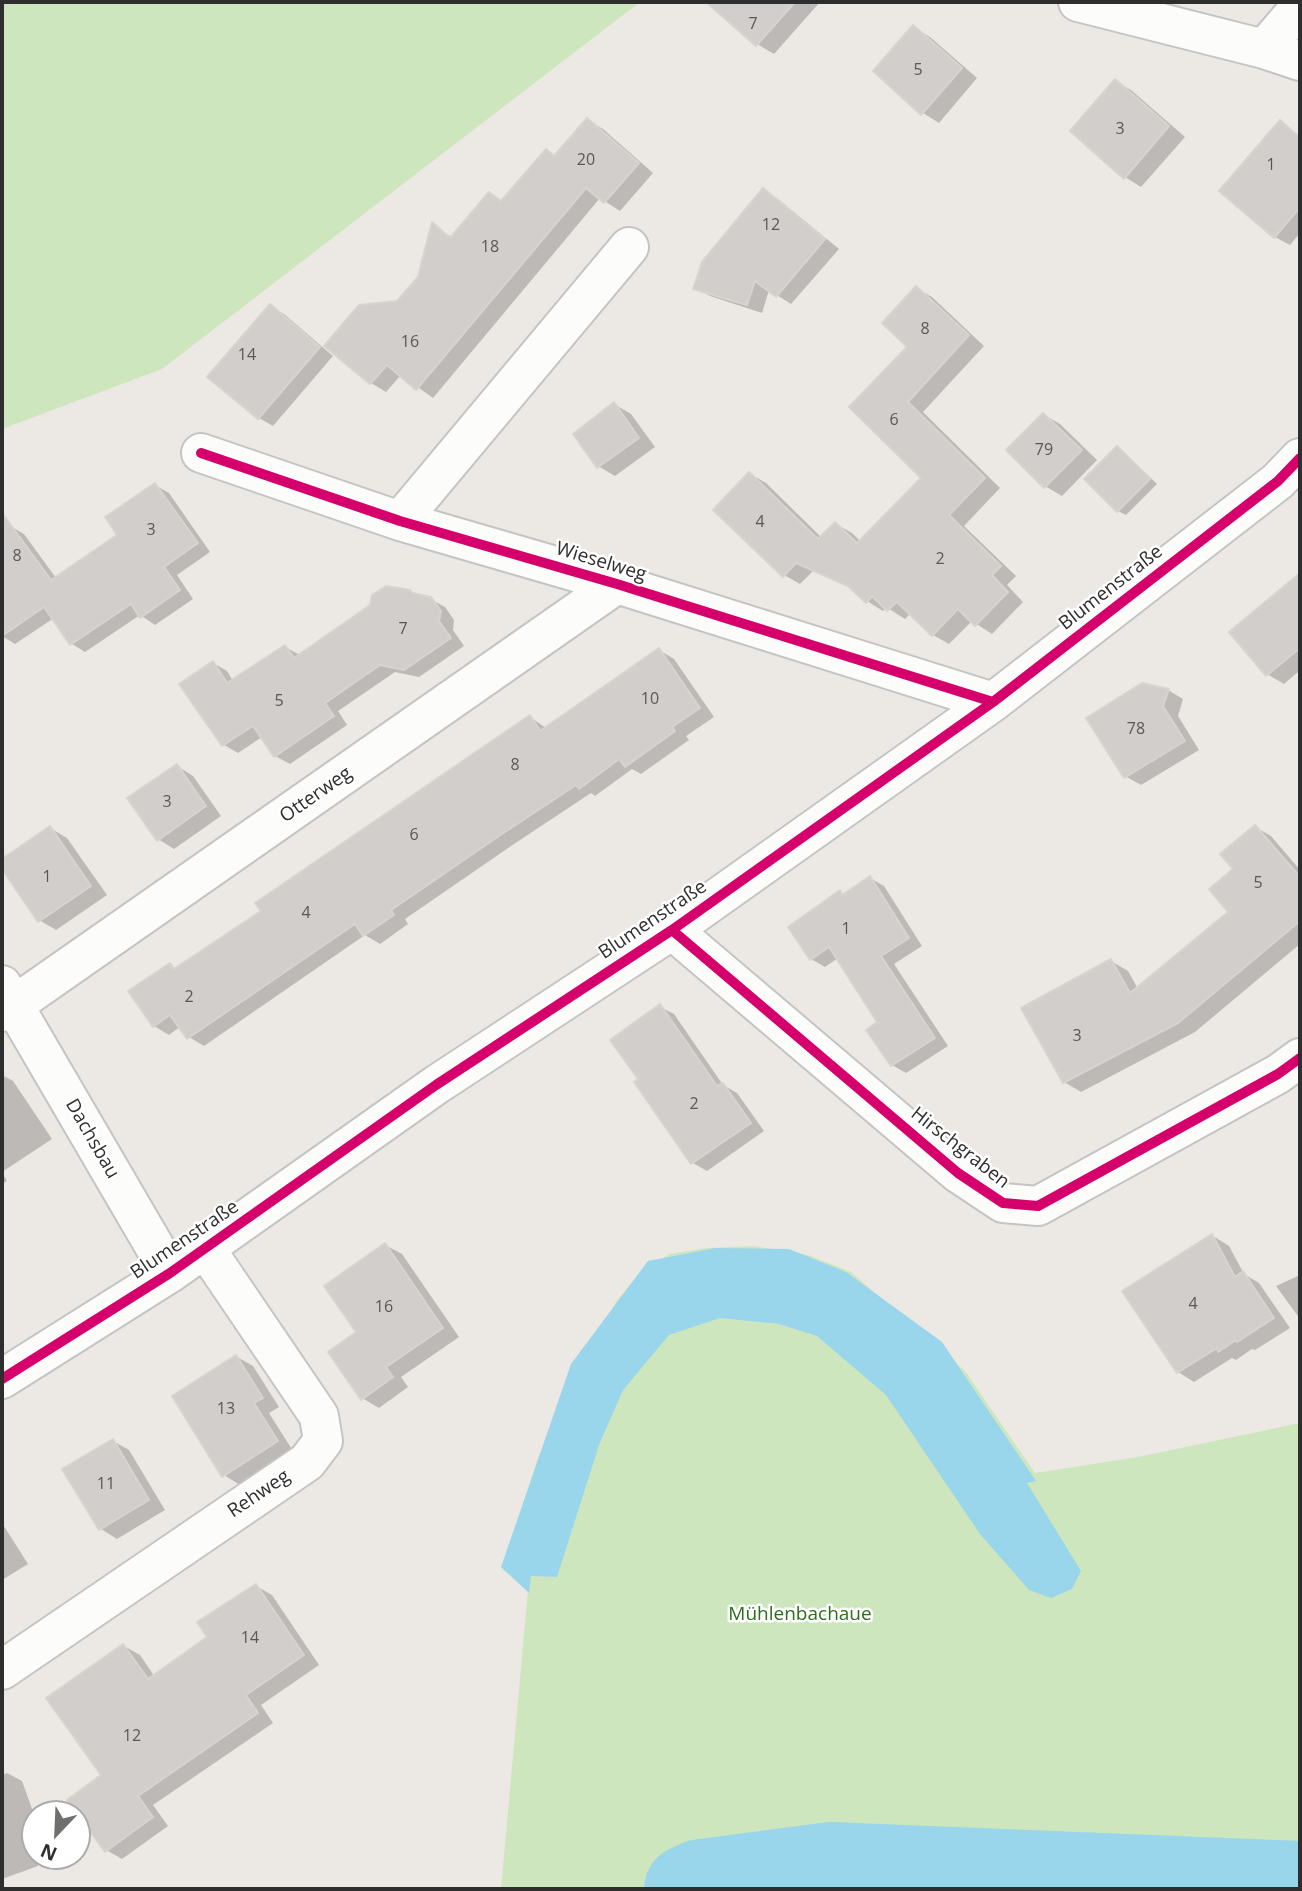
<!DOCTYPE html>
<meta charset="utf-8">
<style>
body{margin:0}
#map{position:relative;width:1302px;height:1891px;overflow:hidden;background:#ece8e4;font-family:"Open Sans",sans-serif}
canvas{display:block}
.frame{position:absolute;inset:0;border:4px solid #2e2e2e;pointer-events:none}
.north{position:absolute;left:21px;top:1800px;width:70px;height:70px;box-sizing:border-box;background:#fff;border:2px solid #ababab;border-radius:50%;rotate:203deg;font-size:19px;font-weight:700;line-height:28px;text-align:center;color:#2e2e2e}
.north::after{content:'';display:block;margin:auto;width:24px;height:32px;background:#706f6e;clip-path:polygon(50% 0,100% 100%,50% 72%,0 100%)}
</style>
<div id="map">
<canvas width="1302" height="1891"></canvas>
<div class="frame"></div>
<div class="north">N</div>
</div>
<script>
const g = document.querySelector('canvas').getContext('2d');
g.lineJoin = 'round';
function fill(path, color) { g.fillStyle = color; g.fill(path, 'evenodd'); }
const poly = rows => new Path2D(rows.map(r => 'M' + r).join(''));
function stroke(path, color, width, dash) { g.strokeStyle = color; g.lineWidth = width; g.lineCap = dash ? 'butt' : 'round'; g.setLineDash(dash || []); g.stroke(path); }
function label(font, color, halo, rows, align = 'center') {
  g.font = font + ' "Open Sans",sans-serif'; g.lineWidth = 5; g.setLineDash([]); g.textBaseline = 'middle'; g.strokeStyle = halo; g.fillStyle = color; for (const [text, x, y, turn = 0] of rows) {
    g.save(); g.translate(x, y); g.rotate((+turn || 0) * Math.PI / 180); g.textAlign = isNaN(turn) ? turn : align; if (halo) g.strokeText(text, 0, 0); g.fillText(text, 0, 0); g.restore();
  }
}
fill(poly([
 [2,2,640,2,162,369,2,429],
 [753,1246,808,1255,851,1272,965,1371,1035,1473,1138,1457,1300,1423,1300,1889,501,1889,528,1590,502,1569,538,1458,577,1371,616,1302,637,1276,669,1254,707,1248]
]), '#cee6be');
fill(poly([
 [715,1248,789,1249,846,1272,942,1342,1036,1481,1027,1483,1081,1571,1072,1589,1051,1598,1029,1590,980,1534,886,1395,817,1336,779,1324,720,1318,669,1335,623,1390,599,1445,557,1577,531,1576,529,1593,501,1567,571,1364,648,1261]
]), '#99d6ec');
fill(poly([
 [709,2,820,2,774,54,757,44],
 [914,28,930,37,977,78,939,123,923,113,875,71],
 [1115,81,1131,90,1185,137,1141,187,1125,177],
 [587,120,603,129,653,173,620,211,600,198,433,398,401,375,386,392,371,383,327,346,398,303,419,278,433,225,453,238,490,194,503,202,546,151,556,157],
 [1280,123,1300,136,1300,233,1290,245,1275,237],
 [763,190,778,199,839,249,791,304,769,290,762,313,710,296,695,288],
 [916,288,932,297,984,346,923,412,1000,488,964,526,1016,576,1007,585,1023,602,992,634,972,621,949,644,933,635,911,613,905,619,886,607,883,611,867,601,854,589,813,571,800,584,784,575,750,474,766,483,822,538,836,524,852,533,860,541,923,478,851,407,910,347],
 [270,306,284,314,333,356,273,426,259,418],
 [614,404,631,414,655,447,615,476,598,466],
 [1044,415,1060,424,1097,460,1062,496,1045,486],
 [1117,449,1125,453,1157,484,1126,515,1118,511,1086,479],
 [155,485,169,493,210,552,177,575,193,599,155,625,140,615,85,652,72,644,54,618,15,644,2,636,2,532,10,526,24,534,56,578,119,535],
 [1300,575,1300,674,1298,672,1284,684,1267,674,1232,632],
 [410,592,430,599,445,607,454,620,453,630,464,646,419,677,395,672,338,711,347,725,290,764,275,756,262,737,238,753,224,745,213,663,227,671,233,681,285,647,300,655],
 [659,650,674,659,714,717,686,736,689,740,641,774,632,769,595,796,591,793,514,844,405,919,408,924,380,944,365,935,204,1046,189,1037,181,1026,169,1035,154,1026,170,965,177,969,263,912,530,717,546,728],
 [1168,690,1183,699,1178,716,1199,750,1141,785,1125,776],
 [177,766,193,776,221,816,174,849,158,839],
 [1255,827,1271,836,1300,870,1300,944,1195,1032,1081,1092,1064,1082,1111,961,1128,971,1138,989,1231,912,1236,869],
 [50,828,67,838,107,895,56,930,39,920,2,866,2,861],
 [870,878,884,886,922,946,894,964,948,1046,906,1073,892,1065,880,1023,838,958,825,967,811,959,840,893,845,895],
 [660,1007,674,1014,723,1085,737,1093,764,1131,707,1171,693,1163,640,1080],
 [2,1075,13,1081,52,1139,2,1172,7,1181,2,1184],
 [1213,1236,1229,1246,1244,1274,1259,1283,1290,1328,1255,1350,1252,1349,1236,1360,1232,1358,1194,1382,1178,1372],
 [385,1245,402,1254,459,1337,401,1377,408,1387,379,1408,362,1398,359,1332],
 [1300,1275,1300,1319,1276,1286],
 [237,1357,253,1366,279,1407,269,1413,293,1451,240,1485,224,1475],
 [113,1441,129,1450,165,1510,117,1539,101,1529,65,1470],
 [2,1523,28,1564,2,1580],
 [256,1586,272,1595,319,1665,261,1705,273,1723,153,1805,168,1826,122,1859,106,1850,103,1776,124,1646,140,1655,155,1677,210,1638],
 [7,1773,22,1781,35,1817,34,1852,38,1866,2,1879,2,1775]
]), '#0003');
stroke(poly([
 [701,1883,702,1889]
]), '#99d6ec', 14);
stroke(poly([
 [688,1889,701,1883,830,1866,1300,1885]
]), '#99d6ec', 88);
const building = poly([
 [706,2,795,2,756,46,706,2],
 [913,25,962,68,921,115,873,71,913,25],
 [1115,79,1169,126,1124,179,1070,131,1115,79],
 [587,118,639,163,604,203,586,188,416,390,387,365,370,384,324,346,359,305,397,301,418,277,432,222,450,238,489,192,501,201,546,149,554,156,587,118],
 [1280,120,1300,138,1300,207,1274,238,1219,191,1280,120],
 [763,188,825,239,776,297,755,281,747,305,693,289,702,262,763,188],
 [916,286,969,335,908,402,985,478,949,515,1001,566,992,575,1008,592,975,626,958,609,932,636,897,602,887,611,872,596,866,603,848,586,796,563,783,577,713,510,749,472,818,539,835,522,857,543,921,478,849,407,907,347,882,323,916,286],
 [270,304,320,347,258,419,207,377,270,304],
 [614,402,639,438,597,468,573,434,614,402],
 [1043,413,1082,450,1044,488,1006,450,1043,413],
 [1117,446,1150,479,1117,512,1084,479,1117,446],
 [155,483,198,543,164,567,180,590,140,618,131,604,70,645,44,607,2,636,2,513,51,580,117,535,105,517,155,483],
 [1300,573,1300,648,1266,676,1229,632,1300,573],
 [386,586,410,590,412,593,431,597,441,611,439,621,451,638,404,670,380,665,325,703,334,716,274,757,253,726,222,746,179,684,213,661,227,683,285,645,294,658,370,605,372,595,386,586],
 [659,648,700,708,672,727,675,731,625,767,619,759,579,789,576,785,499,836,391,910,394,915,363,936,355,924,187,1039,170,1015,153,1027,128,991,170,963,174,969,261,911,255,903,530,715,540,731,659,648],
 [1142,683,1169,689,1163,706,1185,741,1124,778,1086,718,1142,683],
 [177,764,206,806,157,841,127,798,177,764],
 [1255,825,1300,877,1300,921,1178,1023,1063,1083,1021,1008,1111,959,1130,993,1228,912,1209,889,1233,869,1220,854,1255,825],
 [50,826,91,886,38,922,2,869,2,859,50,826],
 [870,876,909,938,881,956,935,1038,891,1066,866,1030,877,1022,829,947,810,960,788,927,840,890,842,895,870,876],
 [660,1004,717,1086,723,1083,751,1123,691,1164,634,1082,638,1079,610,1040,660,1004],
 [1212,1234,1235,1277,1243,1271,1274,1318,1237,1342,1236,1340,1218,1352,1217,1348,1177,1373,1122,1291,1212,1234],
 [385,1243,443,1328,386,1367,393,1377,361,1400,328,1352,356,1332,324,1286,385,1243],
 [236,1355,263,1398,254,1403,278,1441,222,1477,172,1396,236,1355],
 [113,1439,149,1500,99,1530,62,1469,113,1439],
 [256,1584,304,1655,246,1695,258,1713,138,1796,153,1817,105,1852,67,1800,101,1775,46,1698,123,1644,148,1679,207,1637,197,1622,256,1584]
]);
fill(building, '#d1cecb');
stroke(building, '#d7d4d0', 2);
const minor = poly([
 [1078,2,1264,49,1300,61],
 [1264,49,1300,7],
 [201,453,400,521,617,584,993,702],
 [400,521,629,247],
 [672,930,958,1173,1003,1203,1038,1206,1278,1074,1300,1058],
 [2,985,170,1273],
 [2,1012,14,1005,617,584],
 [2,1379,170,1273,436,1085,672,930,993,702,1278,481,1300,458],
 [2,1670,307,1462,323,1441,319,1416,205,1248]
]);
stroke(minor, '#c5c4c5', 42);
stroke(minor, '#fcfcfb', 38);
stroke(poly([
 [201,453,400,521,617,584,993,702],
 [672,930,958,1173,1003,1203,1038,1206,1278,1074,1300,1058],
 [2,1379,170,1273,436,1085,672,930,993,702,1278,481,1300,458]
]), '#d6006c', 10);
label('16px', '#585857', null, [
 ["7",753,24],
 ["5",918,70],
 ["3",1120,129],
 ["20",586,160],
 ["1",1271,165],
 ["12",771,225],
 ["18",490,247],
 ["8",925,329],
 ["16",410,342],
 ["14",247,355],
 ["6",894,420],
 ["79",1044,450],
 ["4",760,522],
 ["3",151,530],
 ["8",17,556],
 ["2",940,559],
 ["7",403,629],
 ["10",650,699],
 ["5",279,701],
 ["78",1136,729],
 ["8",515,765],
 ["3",167,802],
 ["6",414,835],
 ["1",47,877],
 ["5",1258,883],
 ["4",306,913],
 ["1",846,929],
 ["2",189,997],
 ["3",1077,1036],
 ["2",694,1104],
 ["4",1193,1304],
 ["16",384,1307],
 ["13",226,1409],
 ["11",106,1484],
 ["14",250,1638],
 ["12",132,1736]
]);
label('19px', '#2e2e2e', '#fff', [
 ["Wieselweg",601,562,17],
 ["Blumenstraße",1111,588,-38],
 ["Otterweg",316,795,-35],
 ["Blumenstraße",653,920,-34],
 ["Dachsbau",92,1139,60],
 ["Hirschgraben",960,1148,38],
 ["Blumenstraße",185,1240,-34],
 ["Rehweg",259,1494,-34]
]);
label('19px', '#2c6e1b', '#fff', [
 ["Mühlenbachaue",800,1615]
]);
</script>
